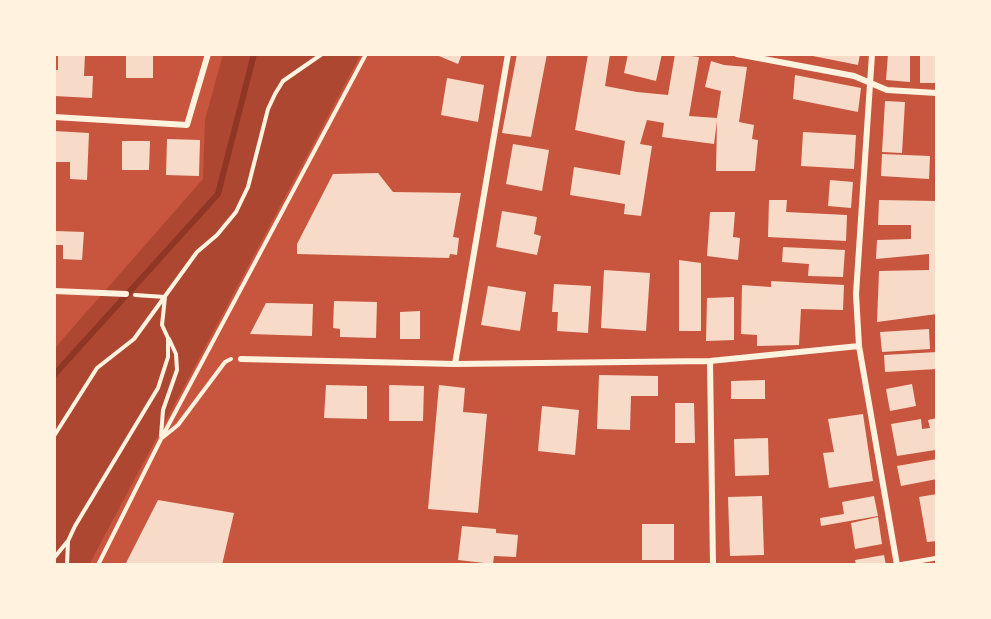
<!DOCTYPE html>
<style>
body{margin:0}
#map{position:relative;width:991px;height:619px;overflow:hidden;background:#c8553d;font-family:Karla,sans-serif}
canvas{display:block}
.frame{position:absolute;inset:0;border:56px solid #fff3e0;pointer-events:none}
</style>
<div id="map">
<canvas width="991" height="619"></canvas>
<div class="frame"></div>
</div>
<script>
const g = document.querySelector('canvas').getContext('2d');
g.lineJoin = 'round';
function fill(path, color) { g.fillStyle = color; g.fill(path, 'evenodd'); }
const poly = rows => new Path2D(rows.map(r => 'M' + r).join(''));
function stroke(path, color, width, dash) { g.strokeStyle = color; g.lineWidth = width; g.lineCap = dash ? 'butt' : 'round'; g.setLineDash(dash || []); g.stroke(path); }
fill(poly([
 [223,54,361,54,89,565,54,565,54,349,203,179,205,120]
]), '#ae4732');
stroke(poly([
 [54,375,218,194,254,54]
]), '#8f3625', 6);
fill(poly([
 [58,54,85,54,84,76,93,76,92,98,54,96,54,70,58,70],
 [126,54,153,54,153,78,126,78],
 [440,54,462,54,458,64,439,56],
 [517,54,547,54,531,137,502,133],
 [588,54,610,54,605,86,637,92,668,95,675,54,699,57,689,116,717,118,721,91,705,87,711,61,724,65,747,67,739,122,754,125,752,139,758,140,755,171,716,171,717,121,714,144,662,137,664,123,647,120,640,144,652,146,641,216,624,214,625,204,570,195,574,167,620,175,625,141,575,130],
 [628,54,662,54,656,81,624,73],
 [803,54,860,54,858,65],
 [888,54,910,54,910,82,886,80],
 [920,54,937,54,937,83,920,83],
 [795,75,861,88,858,112,793,99],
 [447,78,484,85,478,122,441,115],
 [885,101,905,102,902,153,882,152],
 [54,131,89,133,87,180,70,179,70,162,54,162],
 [803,132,856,135,854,169,801,166],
 [167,139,200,140,199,176,166,175],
 [122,141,150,141,149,170,122,170],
 [513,144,549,150,542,191,506,184],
 [882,154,930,156,929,179,881,176],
 [378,173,393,192,461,193,453,237,459,238,457,255,450,254,449,258,297,254,297,244,333,174],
 [830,180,853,182,851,208,828,206],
 [769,200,787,200,786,212,847,215,846,241,768,237],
 [879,200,937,201,937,314,877,322,879,271,929,270,929,254,876,259,877,240,911,239,911,225,878,225],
 [502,211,537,217,534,234,541,236,537,255,496,247],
 [710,212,735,212,733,237,740,238,738,260,707,256],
 [56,231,84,232,82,260,63,259,63,245,56,245],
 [783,247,845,250,843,277,808,276,809,264,782,262],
 [679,260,701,263,701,331,679,331],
 [604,270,650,273,646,331,601,328],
 [771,281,844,285,843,310,801,309,799,345,757,346,757,335,741,334,742,285,771,287],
 [554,284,591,286,588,333,557,331,558,312,552,312],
 [488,286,526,292,520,331,481,325],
 [734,297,734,340,706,341,707,298],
 [334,301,377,302,376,338,340,337,340,329,333,328],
 [266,303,313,304,312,336,250,334],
 [420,311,420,339,400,339,400,312],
 [929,329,930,349,882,352,880,332],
 [937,352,937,369,885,372,884,355],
 [599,375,658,376,658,396,631,396,630,430,597,429],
 [765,380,765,399,731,399,731,381],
 [912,384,916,406,890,411,886,389],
 [326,385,367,386,367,419,324,418],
 [389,385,424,386,423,421,389,421],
 [439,385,465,388,463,412,487,414,478,513,428,509],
 [675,403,694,403,695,443,675,443],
 [542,406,579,410,575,455,538,451],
 [863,414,873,481,829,488,823,453,834,452,828,419],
 [937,418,937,455,935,450,897,456,891,424,921,419,922,429,930,428,928,420],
 [768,438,769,475,735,476,734,439],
 [937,459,937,479,901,486,897,466],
 [937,494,937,541,927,542,919,497],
 [762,496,764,555,730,556,728,497],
 [874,496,878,516,821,526,820,518,844,514,842,502],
 [158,500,234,513,222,565,125,565],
 [878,517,882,544,855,549,851,523],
 [642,524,674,524,674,560,642,560],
 [462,526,496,529,496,533,518,535,516,557,494,556,493,564,458,560],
 [884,555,886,565,856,565,855,560]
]), '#f7dbc8');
stroke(poly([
 [54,436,97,368,134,339,197,252,217,235,236,212,248,187,268,109,275,94,283,81,322,54],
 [161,436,163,410,177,370,176,354,169,339],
 [162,438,178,425,225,362,231,359],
 [54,558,67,542],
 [67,565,68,541,75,526,158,388,168,357,168,338,162,325,165,297,135,295],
 [98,565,161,439,366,54]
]), '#fff3e0', 4);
stroke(poly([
 [897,565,937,558]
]), '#fff3e0', 4.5);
stroke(poly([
 [737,54,854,76,887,90,937,93],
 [872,54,856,294,859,346,897,565],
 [54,117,187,125,208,54],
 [54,291,126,294],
 [241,359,455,364,710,361,859,346],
 [710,361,713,565],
 [455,364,508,54]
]), '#fff3e0', 6);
</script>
